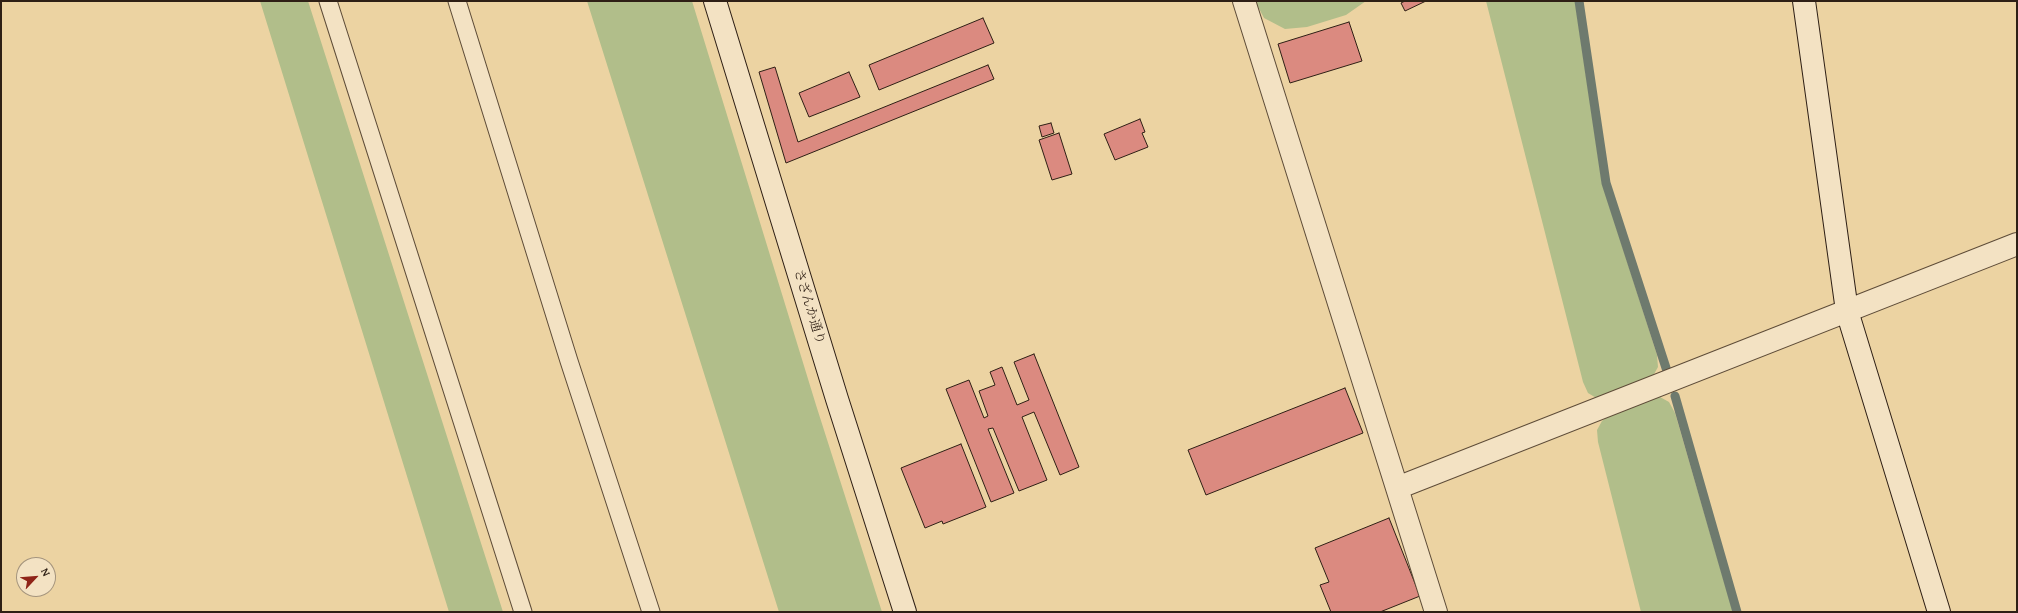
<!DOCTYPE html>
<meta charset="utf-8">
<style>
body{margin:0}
#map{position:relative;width:2018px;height:613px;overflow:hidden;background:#ecd3a2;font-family:"Gentium Book Plus",serif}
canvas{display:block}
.frame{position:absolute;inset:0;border:2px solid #2e1f15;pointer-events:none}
.north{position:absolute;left:16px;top:557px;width:40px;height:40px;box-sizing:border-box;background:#f3e2c3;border:1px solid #a4947d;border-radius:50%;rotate:64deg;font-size:11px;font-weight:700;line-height:16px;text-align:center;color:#2e1f15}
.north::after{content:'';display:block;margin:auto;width:14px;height:18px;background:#8f2418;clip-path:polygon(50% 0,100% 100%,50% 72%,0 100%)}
</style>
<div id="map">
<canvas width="2018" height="613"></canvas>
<div class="frame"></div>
<div class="north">N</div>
</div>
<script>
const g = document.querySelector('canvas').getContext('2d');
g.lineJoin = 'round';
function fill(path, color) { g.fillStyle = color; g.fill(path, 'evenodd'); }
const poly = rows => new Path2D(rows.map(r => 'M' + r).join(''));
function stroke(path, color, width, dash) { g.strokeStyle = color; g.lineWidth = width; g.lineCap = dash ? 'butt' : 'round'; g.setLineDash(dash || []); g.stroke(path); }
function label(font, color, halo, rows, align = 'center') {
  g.font = font + ' "Gentium Book Plus","Noto Serif JP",serif'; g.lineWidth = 3.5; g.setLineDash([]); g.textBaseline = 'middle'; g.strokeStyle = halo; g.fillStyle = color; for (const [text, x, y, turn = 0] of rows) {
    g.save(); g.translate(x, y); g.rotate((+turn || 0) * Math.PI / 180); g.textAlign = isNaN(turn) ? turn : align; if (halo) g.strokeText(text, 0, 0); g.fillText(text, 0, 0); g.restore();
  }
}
fill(poly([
 [260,1,308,1,503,612,449,612],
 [587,1,692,1,816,405,882,612,779,612],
 [1255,1,1366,1,1346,15,1307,27,1285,29,1264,18],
 [1486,1,1575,1,1602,183,1657,355,1658,367,1653,376,1598,399,1588,393,1583,382],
 [1660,397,1669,402,1675,413,1733,612,1641,612,1598,442,1597,430,1602,421,1613,413,1650,399]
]), '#b1be8a');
stroke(poly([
 [1579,1,1606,183,1667,371],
 [1675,396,1737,612]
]), '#6e7a6e', 9);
const building = poly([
 [1405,1,1426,1,1405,11,1401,3,1405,1],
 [983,18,994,43,879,90,869,65,983,18],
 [1349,22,1362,61,1290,83,1278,44,1349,22],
 [988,65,994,79,786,163,759,72,775,67,798,142,988,65],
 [849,72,860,97,809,117,799,93,849,72],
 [1140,119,1145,132,1142,133,1148,147,1115,160,1104,134,1140,119],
 [1051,123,1054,133,1042,137,1039,126,1051,123],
 [1059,133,1072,174,1052,180,1039,140,1059,133],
 [1034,354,1079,467,1060,475,1034,412,1022,417,1047,480,1019,491,993,428,988,429,1014,493,991,502,946,389,969,380,984,418,988,416,979,391,995,385,990,372,1002,367,1017,405,1029,400,1014,362,1034,354],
 [1345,388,1363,433,1206,495,1188,450,1345,388],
 [961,444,986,507,943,524,942,521,925,528,901,468,961,444],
 [1389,518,1420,596,1380,612,1331,612,1320,585,1329,582,1315,548,1389,518]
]);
fill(building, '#db8a80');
stroke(building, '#2e1f15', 1);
const lane = poly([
 [328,1,523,612],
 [457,1,569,361,651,612]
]);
const street = poly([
 [1244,1,1436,612],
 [1397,488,2017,244]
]);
const secondary = poly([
 [715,1,837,399,905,612],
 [1804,1,1847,311,1939,612]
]);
stroke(lane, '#5e4c38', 19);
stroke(street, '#5e4c38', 24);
stroke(secondary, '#2e1f15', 24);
stroke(lane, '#f3e2c3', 17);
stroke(street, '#f3e2c3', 22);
stroke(secondary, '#f3e2c3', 22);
label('13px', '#2e1f15', '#f3e2c3', [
 ["さざんか通り",809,307,73]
]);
</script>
